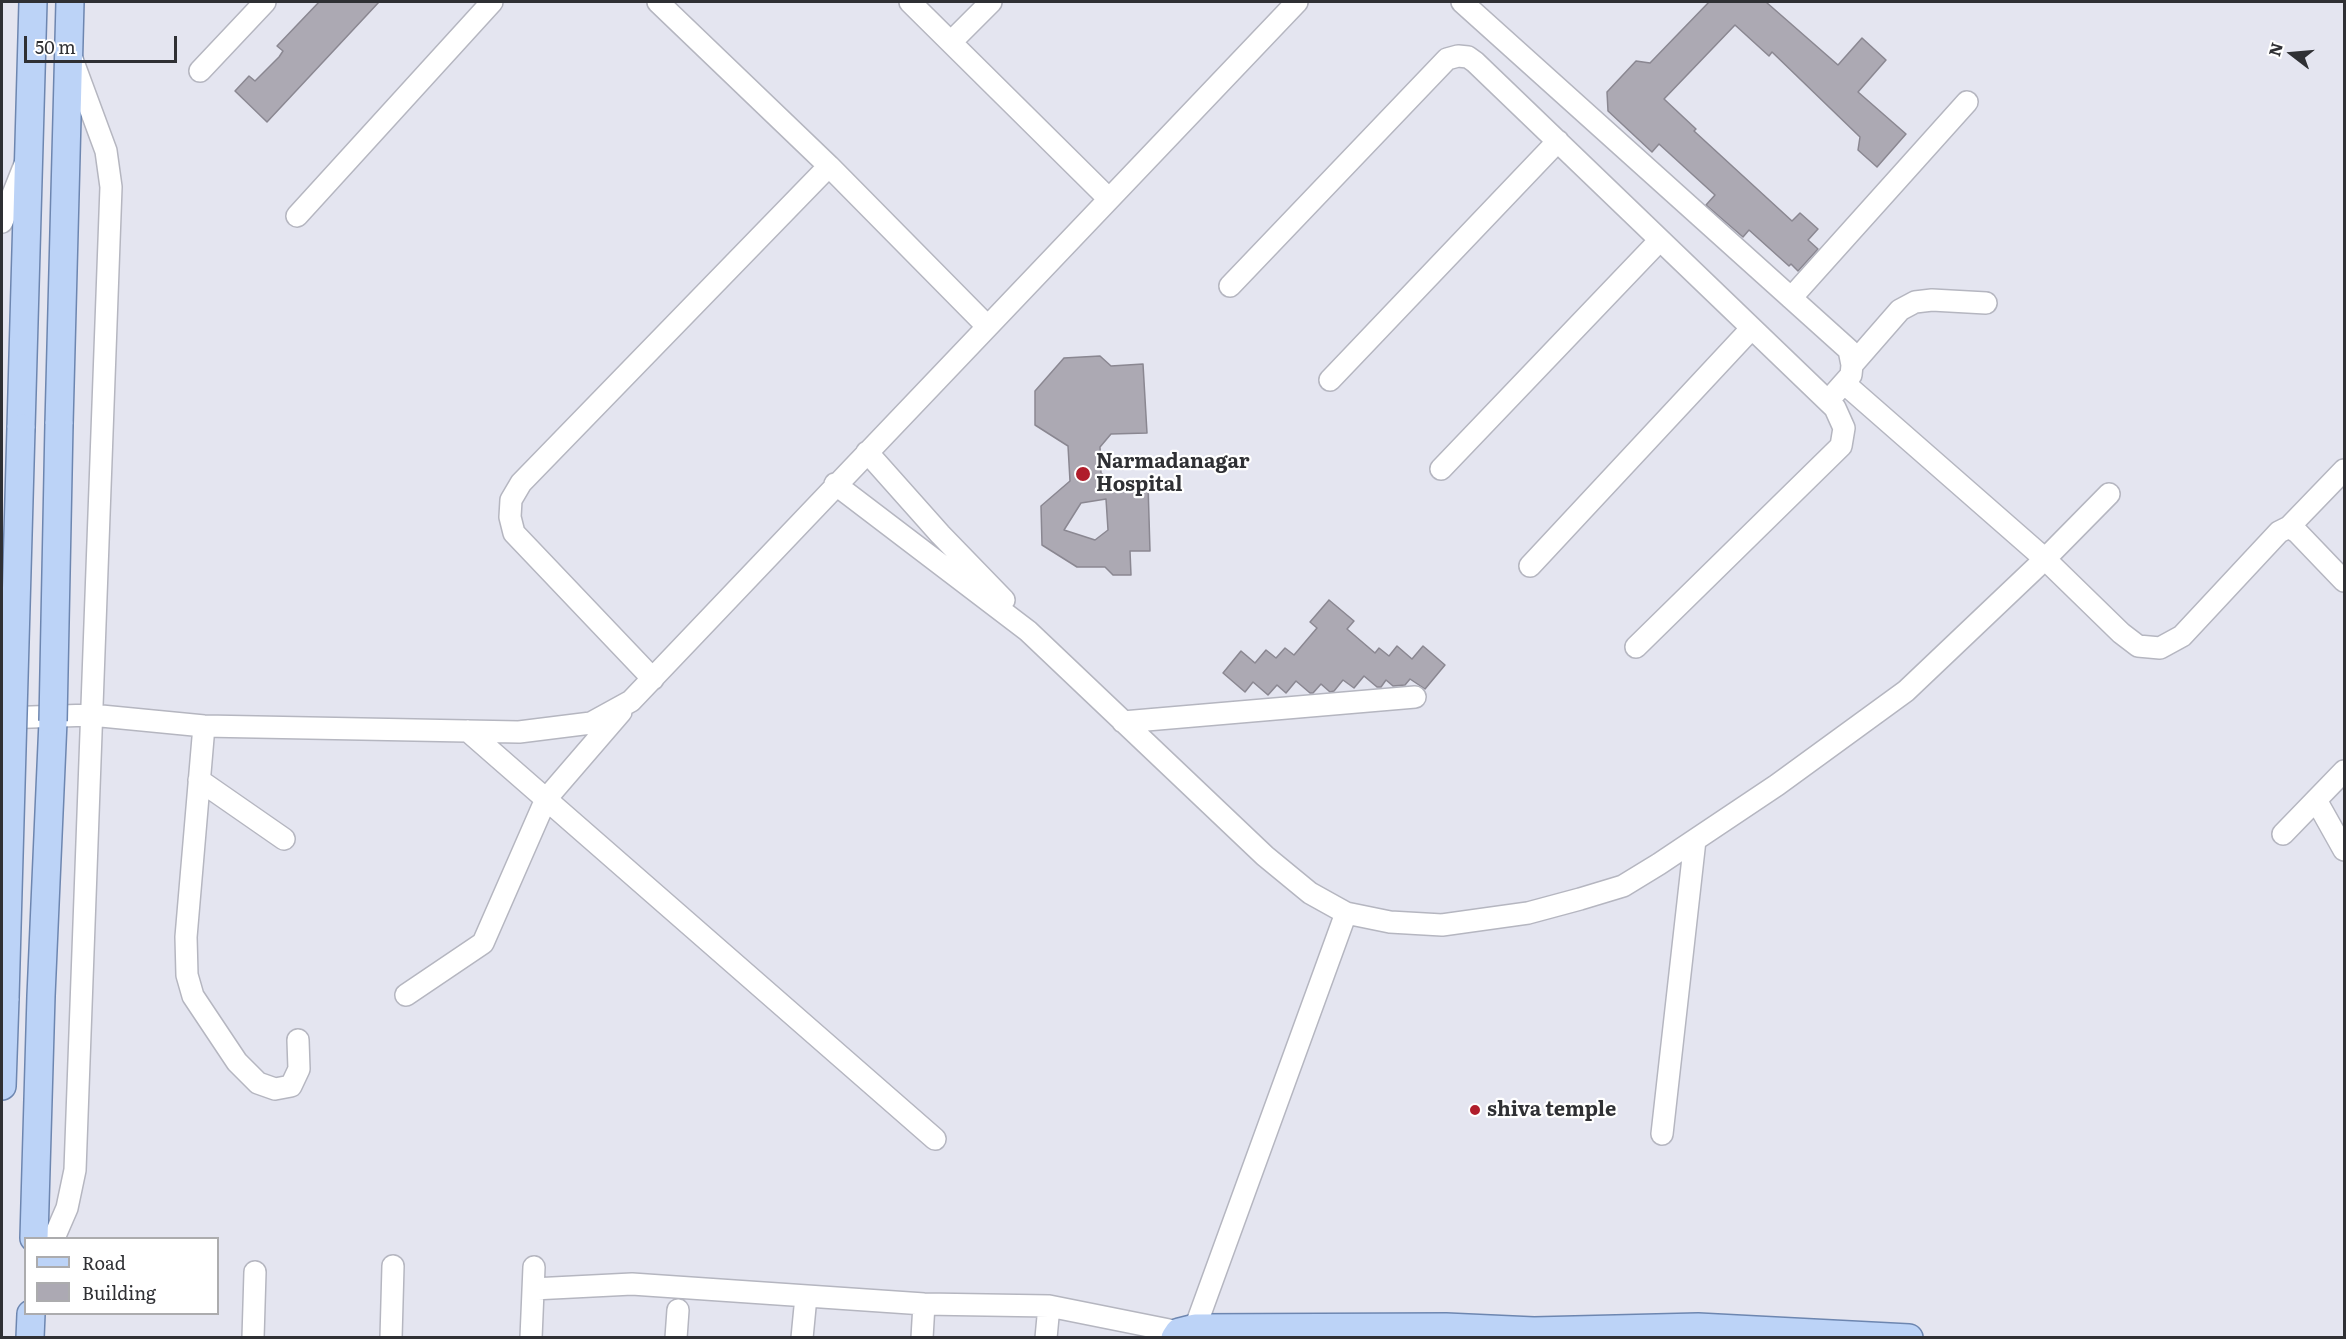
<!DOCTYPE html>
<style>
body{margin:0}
#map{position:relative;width:2346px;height:1339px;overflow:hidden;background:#e4e5f0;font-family:Literata,serif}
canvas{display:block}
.frame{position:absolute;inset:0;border:3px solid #2f3034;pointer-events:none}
.legend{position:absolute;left:24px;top:1237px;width:195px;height:78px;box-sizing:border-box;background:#fff;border:2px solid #acacae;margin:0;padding:8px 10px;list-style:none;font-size:18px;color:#2f3034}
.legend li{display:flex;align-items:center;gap:12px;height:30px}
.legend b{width:30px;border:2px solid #acacae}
.north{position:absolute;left:2262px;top:24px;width:60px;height:60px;-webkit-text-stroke:4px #fff;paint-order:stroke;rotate:286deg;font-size:16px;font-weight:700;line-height:24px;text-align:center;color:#2f3034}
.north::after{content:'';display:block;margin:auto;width:21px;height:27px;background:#2f3034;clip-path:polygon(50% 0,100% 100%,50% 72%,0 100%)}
.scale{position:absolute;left:24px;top:36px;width:153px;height:27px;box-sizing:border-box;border:3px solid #2f3034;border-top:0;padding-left:8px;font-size:18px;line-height:21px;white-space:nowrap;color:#2f3034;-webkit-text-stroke:4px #fff;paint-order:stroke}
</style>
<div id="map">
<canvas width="2346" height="1339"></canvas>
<div class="frame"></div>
<ul class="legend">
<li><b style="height:8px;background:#bcd3f7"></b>Road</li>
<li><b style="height:16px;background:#aca9b3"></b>Building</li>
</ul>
<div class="north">N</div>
<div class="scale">50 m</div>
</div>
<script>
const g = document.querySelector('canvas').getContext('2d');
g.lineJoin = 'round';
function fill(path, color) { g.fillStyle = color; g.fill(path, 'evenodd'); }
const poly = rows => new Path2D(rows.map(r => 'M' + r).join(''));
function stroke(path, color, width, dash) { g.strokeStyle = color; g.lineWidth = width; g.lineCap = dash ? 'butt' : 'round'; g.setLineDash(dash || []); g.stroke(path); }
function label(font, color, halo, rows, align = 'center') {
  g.font = font + ' Literata,serif'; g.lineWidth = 4.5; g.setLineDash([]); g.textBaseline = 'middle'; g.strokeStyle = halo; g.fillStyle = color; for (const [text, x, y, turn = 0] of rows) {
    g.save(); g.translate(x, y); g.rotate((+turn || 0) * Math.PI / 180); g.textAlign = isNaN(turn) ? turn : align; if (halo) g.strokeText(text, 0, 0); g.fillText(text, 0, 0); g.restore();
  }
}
const building = poly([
 [319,2,379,2,267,122,235,91,249,76,255,81,279,57,283,51,277,46,319,2],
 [1709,2,1766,2,1838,65,1862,38,1886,60,1858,92,1906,134,1877,167,1858,150,1860,137,1772,52,1769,56,1735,25,1664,99,1696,129,1694,131,1792,221,1800,213,1818,229,1808,240,1818,249,1798,271,1791,264,1789,266,1749,230,1743,237,1706,205,1715,195,1659,144,1652,152,1608,111,1607,92,1636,61,1650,63,1709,2],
 [1100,356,1111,366,1143,364,1147,433,1111,434,1100,447,1101,473,1116,484,1148,484,1150,551,1130,551,1131,575,1113,575,1105,567,1077,567,1042,545,1041,506,1070,481,1068,446,1035,425,1035,391,1064,358,1100,356],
 [1106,499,1108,530,1095,540,1064,530,1081,503,1106,499],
 [1329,600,1354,621,1347,629,1375,653,1379,648,1389,656,1397,646,1412,659,1423,646,1445,665,1425,689,1410,679,1405,685,1393,686,1386,680,1381,687,1377,687,1364,676,1354,688,1343,680,1334,691,1330,692,1321,684,1313,693,1310,693,1296,681,1286,693,1277,685,1268,695,1253,682,1245,692,1223,673,1241,651,1255,663,1266,650,1276,658,1285,648,1294,655,1317,628,1310,622,1329,600]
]);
fill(building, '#aca9b3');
stroke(building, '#8a8791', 1.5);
const minor = poly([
 [658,2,829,166,987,326],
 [910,2,1109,199],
 [1462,2,1849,350,1852,365,1851,375,1835,393],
 [951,42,991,2],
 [200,71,265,2],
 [297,216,492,2],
 [2,222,25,164],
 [1230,286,1447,59,1458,56,1468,57,1475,62,1835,408,1844,428,1841,446,1636,647],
 [1791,298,1967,102],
 [1852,365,1900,310,1915,302,1932,300,1986,303],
 [1330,380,1558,141],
 [1844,383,2045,559,2121,633,2138,646,2160,648,2182,636,2279,532,2289,527,2297,532,2344,581],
 [867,452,940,534,1004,600],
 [1441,469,1660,240],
 [835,484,1028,631,1265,856,1310,893,1346,913,1390,922,1442,925,1528,913,1580,899,1623,886,1659,864,1777,785,1906,691,2045,559,2109,494],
 [2289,527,2344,470],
 [1530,566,1751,329],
 [653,679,514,533,510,517,511,500,521,483,829,166],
 [2,718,91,715,204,726,519,732,591,723,631,701,1297,2],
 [1123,722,1415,697],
 [204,726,186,937,187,975,193,996,237,1062,258,1083,275,1089,291,1086,299,1069,298,1040],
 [468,731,935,1139],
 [199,780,284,839],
 [2316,800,2344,850],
 [2283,834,2344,771],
 [406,995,483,943,546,799,621,712],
 [1662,1134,1695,840],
 [54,1238,67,1208,75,1170,111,187,106,151,72,59],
 [533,1289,632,1284,924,1304,1049,1306,1179,1332],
 [1195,1328,1346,913],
 [253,1338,255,1272],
 [391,1338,393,1266],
 [531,1338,534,1267],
 [676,1338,678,1310],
 [802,1338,805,1307],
 [922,1338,924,1304],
 [1046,1338,1049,1306]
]);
const major = poly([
 [59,424,70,2],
 [21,428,33,2],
 [2,1086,5,998],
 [34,1238,41,996,53,721],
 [30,1338,31,1314],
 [1175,1338,1179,1332,1195,1328,1446,1327,1534,1331,1698,1327,1909,1338]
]);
stroke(minor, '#b5b6c0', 24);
stroke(major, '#6d86b0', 30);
stroke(minor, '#fff', 21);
stroke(major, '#bcd3f7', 27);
const majorBridge = poly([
 [53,721,59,424],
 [5,998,21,428]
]);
stroke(majorBridge, '#6d86b0', 30, []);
stroke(majorBridge, '#bcd3f7', 27);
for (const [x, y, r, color] of [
 [1083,474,8,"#b01d2b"],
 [1475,1110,6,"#b01d2b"]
]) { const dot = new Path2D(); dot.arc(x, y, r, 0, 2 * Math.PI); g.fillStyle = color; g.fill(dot); stroke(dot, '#fff', 2); }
label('bold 20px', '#2f3034', '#fff', [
 ["Narmadanagar",1096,462],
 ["Hospital",1096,485],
 ["shiva temple",1487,1110]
], 'left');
</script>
